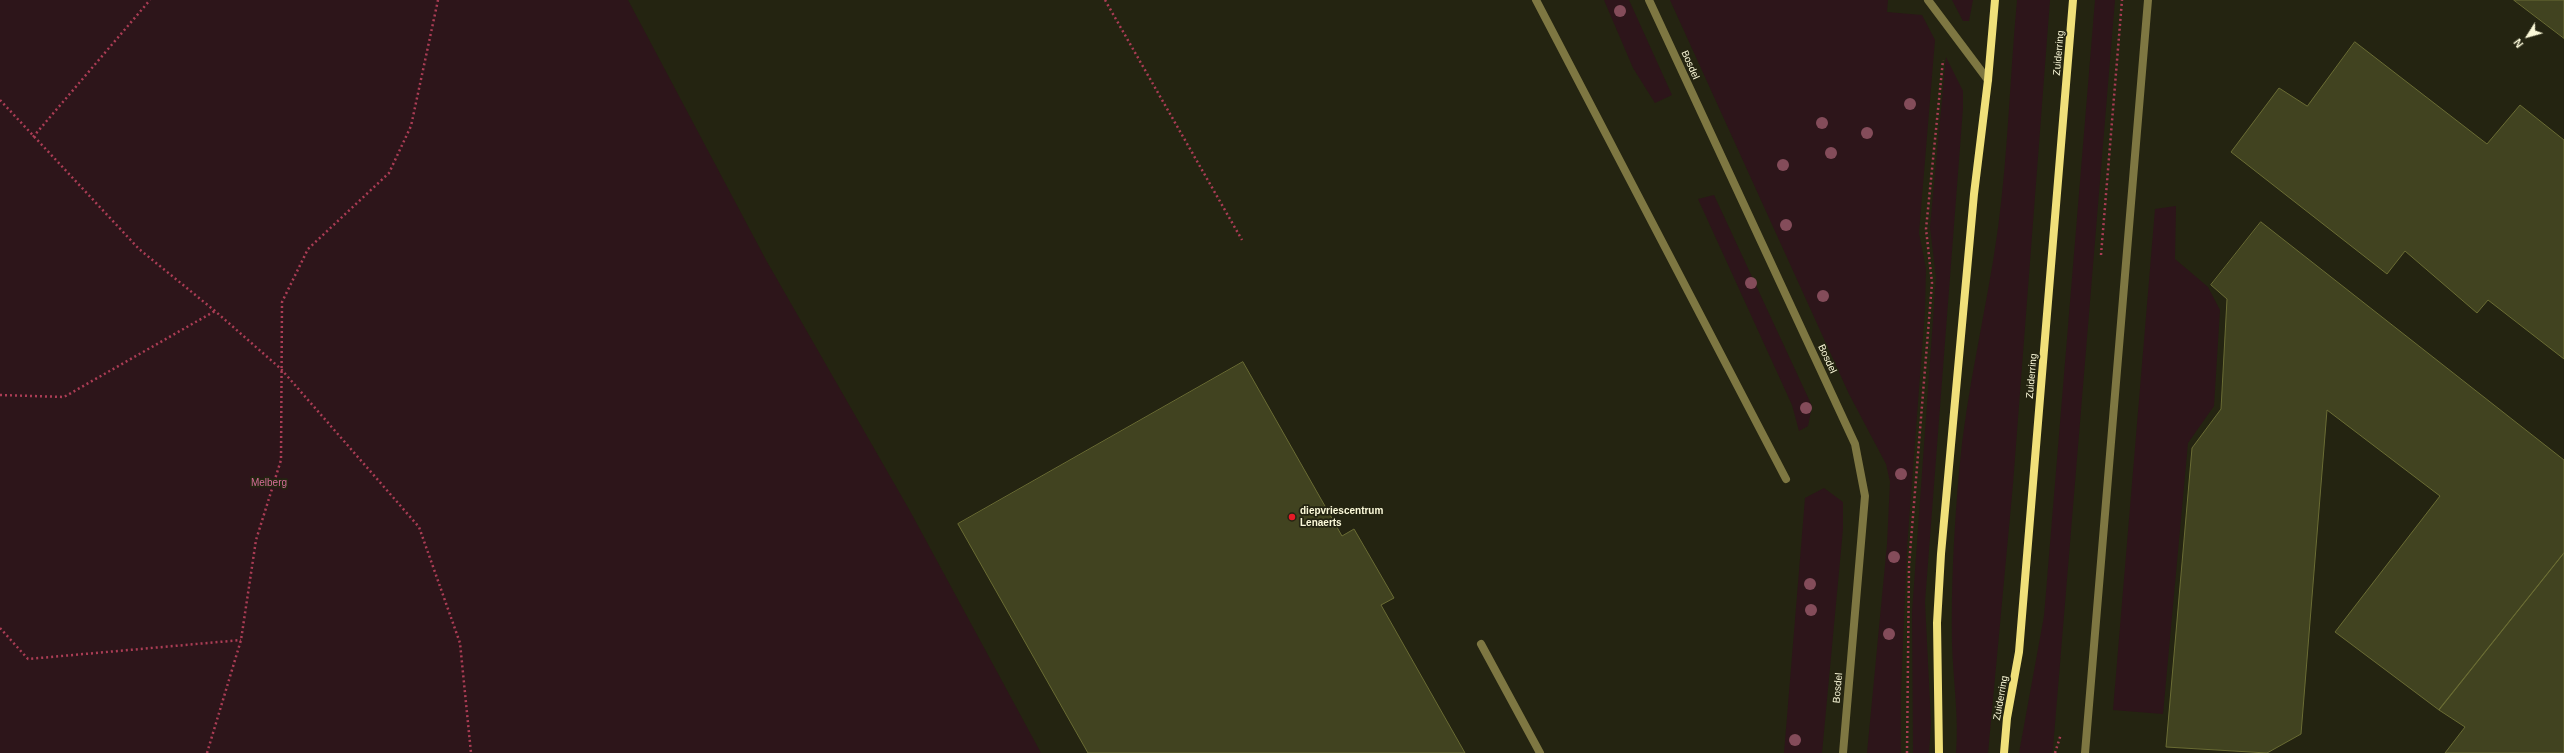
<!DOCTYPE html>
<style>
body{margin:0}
#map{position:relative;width:2564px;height:753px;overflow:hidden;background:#242411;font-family:Helvetica,sans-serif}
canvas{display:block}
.north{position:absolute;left:2508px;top:16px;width:40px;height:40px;-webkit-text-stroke:3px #242411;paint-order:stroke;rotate:233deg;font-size:11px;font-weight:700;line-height:16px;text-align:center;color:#fbf9d9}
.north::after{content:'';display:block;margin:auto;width:14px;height:18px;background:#fbf9d9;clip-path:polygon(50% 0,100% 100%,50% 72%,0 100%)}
</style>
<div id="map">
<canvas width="2564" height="753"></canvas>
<div class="north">N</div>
</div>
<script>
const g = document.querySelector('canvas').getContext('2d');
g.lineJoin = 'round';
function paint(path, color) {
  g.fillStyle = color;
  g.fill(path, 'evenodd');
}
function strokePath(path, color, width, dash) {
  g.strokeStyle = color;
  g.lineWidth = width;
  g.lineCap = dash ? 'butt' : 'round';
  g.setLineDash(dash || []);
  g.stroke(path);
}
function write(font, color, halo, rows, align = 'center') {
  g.font = font + ' Helvetica,sans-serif';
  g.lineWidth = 3.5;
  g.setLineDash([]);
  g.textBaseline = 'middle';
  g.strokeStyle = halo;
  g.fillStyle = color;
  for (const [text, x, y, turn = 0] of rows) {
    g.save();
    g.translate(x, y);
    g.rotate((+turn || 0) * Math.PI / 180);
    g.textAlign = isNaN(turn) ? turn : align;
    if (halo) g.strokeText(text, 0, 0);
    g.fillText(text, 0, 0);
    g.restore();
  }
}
const green = new Path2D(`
 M0,0H628L766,260L910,511L1041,753H0Z
 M1604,0H1629L1672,95L1655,103L1633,68Z
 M1670,0H1888L1887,12L1922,15L1935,40L1919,233L1926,269L1925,310L1907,548L1901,690V753H1867L1887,544L1890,482L1886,464L1849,394Z
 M1952,0H1973L1969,21H1963Z
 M2017,0H2050L2013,484L1988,753H1956C1959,716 1953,680 1952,643C1951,586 1954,529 1959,472C1966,390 1987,309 1998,228C2008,154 2010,75 2017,0Z
 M2095,0H2115L2053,748L2052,753H2019L2044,616Z
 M1946,57L1963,91V108L1925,602L1931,723L1929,753H1913L1912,612L1936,278L1930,227Z
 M1714,195L1812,406L1808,426L1799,431L1792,405L1698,199Z
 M2176,206L2175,259L2208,287L2220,310L2214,406L2188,443L2163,714L2113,710L2155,209Z
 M1824,488L1843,502V529L1822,753H1784L1805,498Z`);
const building = new Path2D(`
 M2514,0H2564V38Z
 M2355,42L2487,144L2520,105L2564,140V359L2488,300L2477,313L2405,251L2387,274L2231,152L2279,88L2307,106Z
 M2261,222L2564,460V553L2439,710L2335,632L2440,496L2327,410L2301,734L2267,753L2166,747L2192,448L2221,409L2227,299L2211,285Z
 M1243,362L1342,536L1354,529L1394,598L1381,605L1465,753H1088L958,524Z
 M2564,553V753H2445L2465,727L2439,710Z`);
const path = new Path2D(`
 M1105,0L1242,240
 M0,100L139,249L215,311L281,369L419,527L460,643L471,753
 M33,137L150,0
 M2101,255L2122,0
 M0,395L64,397L215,311
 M0,628L28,659L241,640
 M207,753L241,640L256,540L281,460L282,302L308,249L389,173L411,126L438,0
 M1907,753L1909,565L1932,283L1926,229L1943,60
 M2055,753L2061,734`);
const service = new Path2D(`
 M1536,0L1786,479
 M1481,644L1540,753`);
const minor = new Path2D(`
 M1649,0L1855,444L1865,496L1843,753
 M1928,0L1988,80
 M2085,753L2148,0`);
const secondary = new Path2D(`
 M1939,753L1937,623L1941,554L1974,194L1988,80L1995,0
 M2004,753L2007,718L2019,652L2073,0`);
const trees = [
 [1620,11],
 [1910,104],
 [1822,123],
 [1867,133],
 [1831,153],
 [1783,165],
 [1786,225],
 [1751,283],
 [1823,296],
 [1806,408],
 [1901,474],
 [1894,557],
 [1810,584],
 [1811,610],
 [1889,634],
 [1795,740]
];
const markers = [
 [1292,517,4,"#e61a26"]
];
const streetNames = [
 ["Zuiderring",2059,53,-85],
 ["Bosdel",1690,65,66],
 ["Bosdel",1827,359,65],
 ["Zuiderring",2032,376,-85],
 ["Bosdel",1838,688,-85],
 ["Zuiderring",2001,698,-80]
];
const parkNames = [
 ["Melberg",269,483]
];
const poiNames = [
 ["diepvriescentrum",1300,511],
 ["Lenaerts",1300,523]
];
paint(green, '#2d151a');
paint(building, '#414320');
strokePath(building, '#6a6c34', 1);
strokePath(path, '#ab3d55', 2.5, [2, 3]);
strokePath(service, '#7e7742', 8);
strokePath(minor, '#7e7742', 8);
strokePath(secondary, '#f0e07a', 8);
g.fillStyle = '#844c5a';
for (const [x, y] of trees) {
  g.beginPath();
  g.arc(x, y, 6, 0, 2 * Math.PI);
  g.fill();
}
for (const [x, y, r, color] of markers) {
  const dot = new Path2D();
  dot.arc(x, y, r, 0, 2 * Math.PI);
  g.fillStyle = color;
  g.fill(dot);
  strokePath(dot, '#242411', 1.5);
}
write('10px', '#fbf9d9', '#242411', streetNames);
write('10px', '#d36c96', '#242411', parkNames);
write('bold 10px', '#fbf9d9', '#242411', poiNames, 'left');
</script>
